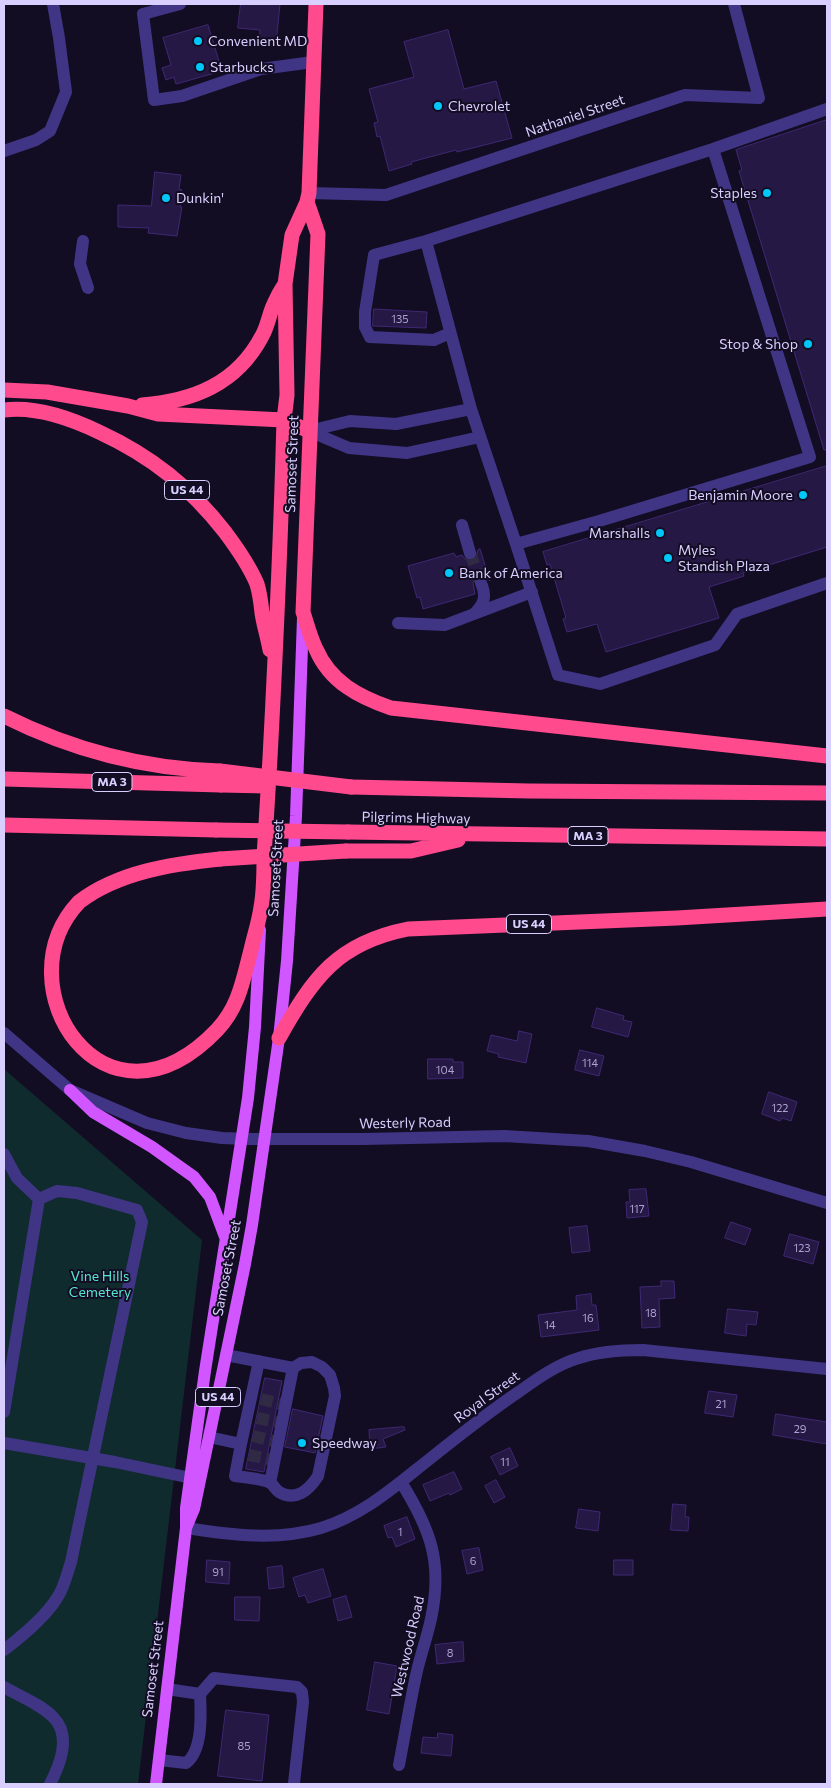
<!DOCTYPE html>
<style>
body{margin:0}
#map{position:relative;width:831px;height:1788px;overflow:hidden;background:#130d23;font-family:Commissioner,sans-serif}
canvas{display:block}
.frame{position:absolute;inset:0;border:5px solid #d9cfff;pointer-events:none}
</style>
<div id="map">
<canvas width="831" height="1788"></canvas>
<div class="frame"></div>
</div>
<script>
const g = document.querySelector('canvas').getContext('2d');
g.lineJoin = 'round';
function paint(path, color) {
  g.fillStyle = color;
  g.fill(path, 'evenodd');
}
function strokePath(path, color, width, dash) {
  g.strokeStyle = color;
  g.lineWidth = width;
  g.lineCap = dash ? 'butt' : 'round';
  g.setLineDash(dash || []);
  g.stroke(path);
}
function write(font, color, halo, rows, align = 'center') {
  g.font = font + ' Commissioner,sans-serif';
  g.lineWidth = 4;
  g.setLineDash([]);
  g.textBaseline = 'middle';
  g.strokeStyle = halo;
  g.fillStyle = color;
  for (const [text, x, y, turn = 0] of rows) {
    g.save();
    g.translate(x, y);
    g.rotate((+turn || 0) * Math.PI / 180);
    g.textAlign = isNaN(turn) ? turn : align;
    if (halo) g.strokeText(text, 0, 0);
    g.fillText(text, 0, 0);
    g.restore();
  }
}
const green = new Path2D(`
 M4,1069L202,1240L138,1784H4Z`);
const building = new Path2D(`
 M241,4H280L276,44L259,42L260,30L238,28Z
 M208,25L222,71L176,84L174,77L166,80L162,68L171,65L163,38Z
 M448,30L464,89L496,81L512,138L457,152L456,150L411,162L412,164L389,171L380,136L377,137L374,123L378,122L369,89L414,77L404,42Z
 M827,120V450H824L739,171L742,170L736,150Z
 M155,172L181,175L179,189L182,190L180,207H182L177,236L148,233L149,228L118,227V205L151,206Z
 M374,309L427,312L426,328L373,326Z
 M827,466V547L743,573L744,576L709,587L719,618L606,652L597,624L567,632L563,619L566,618L550,564L547,565L543,552Z
 M480,549L490,581L483,575L478,576L473,582L475,594L423,609L420,597L417,598L408,566L454,553L456,557L462,555L465,559L472,561L476,558L478,550Z
 M597,1008L624,1016L623,1020L632,1022L628,1037L592,1027Z
 M519,1031L532,1034L526,1063L498,1057L499,1054L487,1051L491,1035L517,1041Z
 M580,1050L604,1056L599,1076L575,1070Z
 M428,1059H453V1062H463V1078L428,1079Z
 M769,1092L797,1102L791,1121L782,1118L780,1121L762,1114Z
 M646,1189L649,1216L627,1218L626,1202H630L629,1190Z
 M731,1222L751,1229L745,1245L725,1238Z
 M587,1226L590,1251L572,1253L569,1228Z
 M790,1234L819,1242L813,1264L784,1256Z
 M661,1281H674L675,1298L659,1299L660,1327L642,1328L640,1287L661,1286Z
 M591,1294L592,1305H596L599,1330L541,1337L538,1315L577,1310L576,1296Z
 M728,1309L758,1312L756,1325L747,1324L746,1336L725,1333Z
 M265,1378L282,1381L264,1472L246,1469Z
 M709,1391L737,1395L733,1417L705,1413Z
 M293,1409L323,1416L315,1453L285,1447Z
 M776,1414L827,1422V1444L773,1435Z
 M404,1427L405,1430L383,1439L386,1447L370,1449L369,1430Z
 M510,1448L518,1466L500,1475L491,1457Z
 M454,1472L462,1489L450,1495L449,1493L430,1501L423,1485Z
 M496,1480L505,1497L494,1503L485,1486Z
 M673,1504L686,1505L685,1517H689L688,1531L671,1530Z
 M579,1509L600,1512L598,1531L576,1528Z
 M407,1517L415,1539L396,1547L392,1537L388,1538L384,1526Z
 M479,1548L483,1570L467,1574L462,1551Z
 M207,1560L230,1562L229,1584L206,1582Z
 M614,1560H633V1575H614Z
 M282,1566L284,1587L269,1589L267,1568Z
 M323,1569L331,1596L308,1603L305,1595L299,1597L293,1578Z
 M346,1596L352,1617L338,1621L333,1600Z
 M235,1597H260L259,1621L235,1620Z
 M463,1642L464,1661L437,1664L435,1645Z
 M375,1662L397,1666L389,1714L367,1710Z
 M226,1710L269,1715L262,1781L218,1776Z
 M438,1733L453,1735L451,1756L421,1753L423,1737L437,1738Z`);
const minorTunnel = new Path2D(`
 M470,553L481,583
 M261,1399L281,1404
 M257,1418L277,1422
 M253,1436L273,1441
 M249,1455L269,1459`);
const minor = new Path2D(`
 M180,4L143,14L154,100L182,96L261,69L313,62
 M713,149L810,457L599,521L516,544L471,409L426,241L713,149L827,109
 M4,151L36,140L50,131L66,92L59,38L53,4
 M309,193L386,195L685,95L759,98L734,4
 M83,241L80,264L88,288
 M426,241L374,255L365,312V327L370,337L434,340L450,333
 M471,409L396,424L350,421L309,431L349,448L407,453L480,437
 M462,525L470,553
 M516,544L558,675L600,684L715,645L737,614L827,583
 M474,614C484,604 487,597 481,583
 M398,623L445,625L532,592
 M4,1033L70,1090L147,1123L186,1133L222,1138L249,1139H364L504,1136L588,1141L645,1151L691,1162L827,1203
 M4,1154L17,1178L39,1199L57,1191L77,1193L137,1210L142,1222L71,1562C67,1574 64,1588 57,1598C46,1616 21,1637 4,1650
 M4,1412L39,1199
 M209,1437L241,1444L235,1476C244,1477 264,1479 271,1483C274,1486 275,1489 279,1492C296,1502 309,1490 318,1476L335,1396L334,1388L330,1375L322,1367L312,1362L301,1363L293,1368L226,1355
 M4,1443L115,1462L191,1478
 M241,1444L259,1361
 M270,1483L293,1368
 M186,1528C231,1535 277,1541 321,1528C359,1516 387,1493 417,1469C451,1442 484,1415 520,1391C538,1378 558,1364 579,1358C600,1351 621,1350 643,1350L827,1369
 M4,1687C19,1696 41,1704 54,1718C71,1736 60,1765 50,1784
 M167,1689L200,1694L214,1678L297,1687L302,1692L303,1702L294,1783
 M159,1760L186,1763C203,1751 201,1713 200,1694
 M399,1765C405,1734 410,1702 417,1671C421,1654 427,1637 431,1619C443,1563 431,1530 401,1482`);
const major = new Path2D(`
 M70,1090L93,1112L152,1147L194,1177L210,1197L225,1237
 M186,1528L194,1509L245,1264L252,1225L279,1038L287,961L296,816L303,618
 M156,1784L186,1528V1508L205,1371L248,1098L255,1027L260,930`);
const highway = new Path2D(`
 M307,202L318,234L303,612C307,624 310,637 316,649C330,682 359,697 391,708L827,756
 M4,390L47,392L128,406L158,414L284,420L309,431
 M142,405C193,401 237,384 262,336C268,326 269,314 274,304C277,297 281,290 285,284
 M4,410C36,406 70,418 99,432C151,456 190,487 225,532C237,548 249,565 257,584C260,594 261,603 262,613C264,626 268,638 270,650
 M4,716C72,750 144,769 220,771
 M4,779L221,785
 M351,787L529,791L827,793
 M4,825L216,830
 M348,832L827,839
 M346,851H411L458,840
 M220,859C172,864 118,872 79,902C0,986 105,1147 217,1030C239,1007 243,980 251,950C254,936 259,922 261,907C264,891 264,874 264,857C266,824 268,791 270,758C276,645 281,533 284,420L287,395L285,284L292,235L307,202L309,193L316,4
 M279,1038C313,978 337,943 408,929L677,918L827,909`);
const highwayBridge = new Path2D(`
 M220,771L351,787
 M221,785L267,786
 M216,830L348,832
 M220,859L346,851`);
const markers = [
 [198,41,5,"#00c7fa"],
 [200,67,5,"#00c7fa"],
 [438,106,5,"#00c7fa"],
 [767,193,5,"#00c7fa"],
 [166,198,5,"#00c7fa"],
 [808,344,5,"#00c7fa"],
 [803,495,5,"#00c7fa"],
 [660,533,5,"#00c7fa"],
 [668,558,5,"#00c7fa"],
 [449,573,5,"#00c7fa"],
 [302,1443,5,"#00c7fa"]
];
const numberNames = [
 ["135",400,319],
 ["114",590,1063],
 ["104",445,1070],
 ["122",780,1108],
 ["117",637,1209],
 ["123",802,1248],
 ["18",651,1313],
 ["16",588,1318],
 ["14",550,1325],
 ["21",721,1404],
 ["29",800,1429],
 ["11",505,1462],
 ["1",400,1532],
 ["6",473,1561],
 ["91",218,1572],
 ["8",450,1653],
 ["85",244,1746]
];
const shields = [
 [187,490,45],
 [112,782,40],
 [588,836,40],
 [529,924,45],
 [218,1397,45]
];
const shieldNames = [
 ["US 44",187,490],
 ["MA 3",112,782],
 ["MA 3",588,836],
 ["US 44",529,924],
 ["US 44",218,1397]
];
const poiNames = [
 ["Convenient MD",208,41],
 ["Starbucks",210,67],
 ["Chevrolet",448,106],
 ["Staples",757,193,"right"],
 ["Dunkin'",176,198],
 ["Stop & Shop",798,344,"right"],
 ["Benjamin Moore",793,495,"right"],
 ["Marshalls",650,533,"right"],
 ["Myles",678,550],
 ["Standish Plaza",678,566],
 ["Bank of America",459,573],
 ["Speedway",312,1443]
];
const streetNames = [
 ["Nathaniel Street",575,116,-19],
 ["Samoset Street",292,464,-88],
 ["Pilgrims Highway",416,818,1],
 ["Samoset Street",276,868,-87],
 ["Westerly Road",405,1123,-1],
 ["Samoset Street",227,1268,-79],
 ["Royal Street",487,1397,-36],
 ["Westwood Road",408,1647,-77],
 ["Samoset Street",153,1669,-83]
];
const parkNames = [
 ["Vine Hills",100,1276],
 ["Cemetery",100,1292]
];
paint(green, '#0f2b2e');
paint(building, '#261845');
strokePath(building, '#3f2873', 1);
strokePath(minorTunnel, '#312a44', 12, [12, 6]);
strokePath(minor, '#403585', 12);
strokePath(major, '#d156ff', 12);
strokePath(highway, '#ff4a8e', 15);
strokePath(highwayBridge, '#ff4a8e', 15);
for (const [x, y, r, color] of markers) {
  const dot = new Path2D();
  dot.arc(x, y, r, 0, 2 * Math.PI);
  g.fillStyle = color;
  g.fill(dot);
  strokePath(dot, '#130d23', 2);
}
write('11px', '#aca1d0', null, numberNames);
for (const [x, y, w] of shields) {
  const box = new Path2D();
  box.roundRect(x - w / 2, y - 9.5, w, 19, 4);
  g.fillStyle = '#130d23';
  g.fill(box);
  strokePath(box, '#d9cfff', 1);
}
write('bold 12px', '#d9cfff', null, shieldNames);
write('14px', '#d9cfff', '#130d23', poiNames, 'left');
write('14px', '#d9cfff', '#130d23', streetNames);
write('14px', '#54e6d0', '#130d23', parkNames);
</script>
